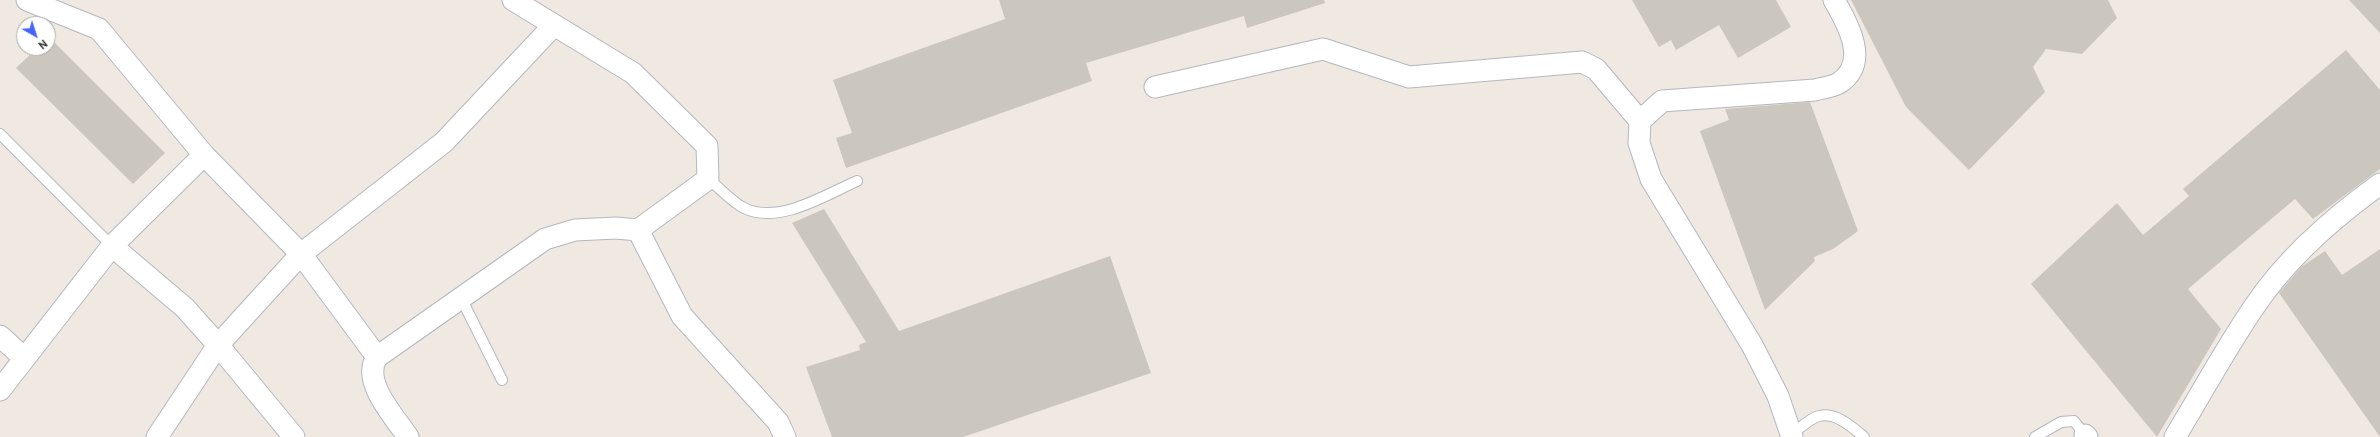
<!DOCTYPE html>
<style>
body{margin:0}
#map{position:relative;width:2380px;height:437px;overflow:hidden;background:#efe9e1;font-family:Cabin,sans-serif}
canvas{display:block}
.north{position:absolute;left:16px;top:16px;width:40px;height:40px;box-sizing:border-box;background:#fff;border:1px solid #ababab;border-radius:50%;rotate:141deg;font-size:11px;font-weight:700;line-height:16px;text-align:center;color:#2e2e2e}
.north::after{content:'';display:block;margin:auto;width:14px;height:18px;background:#4264fb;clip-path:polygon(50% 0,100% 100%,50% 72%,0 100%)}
</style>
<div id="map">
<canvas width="2380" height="437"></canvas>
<div class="north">N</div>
</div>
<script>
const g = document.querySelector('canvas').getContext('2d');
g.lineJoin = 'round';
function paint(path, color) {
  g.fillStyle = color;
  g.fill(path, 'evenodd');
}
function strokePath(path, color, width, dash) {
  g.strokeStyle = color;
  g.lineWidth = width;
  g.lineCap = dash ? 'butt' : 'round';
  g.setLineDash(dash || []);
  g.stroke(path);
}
const building = new Path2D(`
 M999,0H1324L1325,3L1247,28L1244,16L1086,63L1092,81L846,168L836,138L852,133L833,80L1005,19Z
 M1632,0H1776L1791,27L1738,58L1719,25L1676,50L1671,40L1659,47Z
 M1851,0H2108L2117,18L2082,54L2046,49L2033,67L2045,92L1969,170L1906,107Z
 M2349,0H2380V33Z
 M48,36L165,153L133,184L16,68L37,48H48Z
 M2346,50L2380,90V169L2313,219L2295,199L2188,289L2221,329L2157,437L2031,284L2117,203L2143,235L2189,196L2183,189Z
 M1810,102L1858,231L1833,249L1814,257L1815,261L1765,310L1700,131L1729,120L1725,109Z
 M824,209L899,331L1110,256L1151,373L963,437H832L806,367L860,350L859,345L866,342L792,223Z
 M2380,249V437L2279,293L2301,267L2325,251L2342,275Z`);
const service = new Path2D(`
 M0,134L112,246
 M708,179C720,188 732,202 744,208C779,225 825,195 857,181
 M461,298L502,380
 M1792,434C1799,429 1810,418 1819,416C1836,412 1852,427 1864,437
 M2035,437L2061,422L2074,421L2085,435`);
const minor = new Path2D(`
 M27,0L99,29L204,155L301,254L218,345L185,308L112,246
 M513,0L633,73L707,146L708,179L638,230L682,316L778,422L785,437
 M554,25L444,142L301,254L377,357L545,239L575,230L616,228L638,230
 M1155,87L1323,49L1409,77L1582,62L1596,69L1640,121
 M0,336L24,358
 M377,357C361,381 394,416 408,437
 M0,390L112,246L204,155
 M2085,435L2087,437
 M157,437L218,345L294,437
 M1792,437L1778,396L1752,345L1651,179L1639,143L1640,121L1662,101L1815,90C1822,88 1832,87 1839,83C1870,63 1848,24 1834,0
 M2175,437C2201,394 2226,348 2254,307C2286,259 2334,217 2380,184`);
paint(building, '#cbc7bf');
strokePath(service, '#b4b7c1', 12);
strokePath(minor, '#b4b7c1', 23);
strokePath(service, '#fff', 10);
strokePath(minor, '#fff', 21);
</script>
